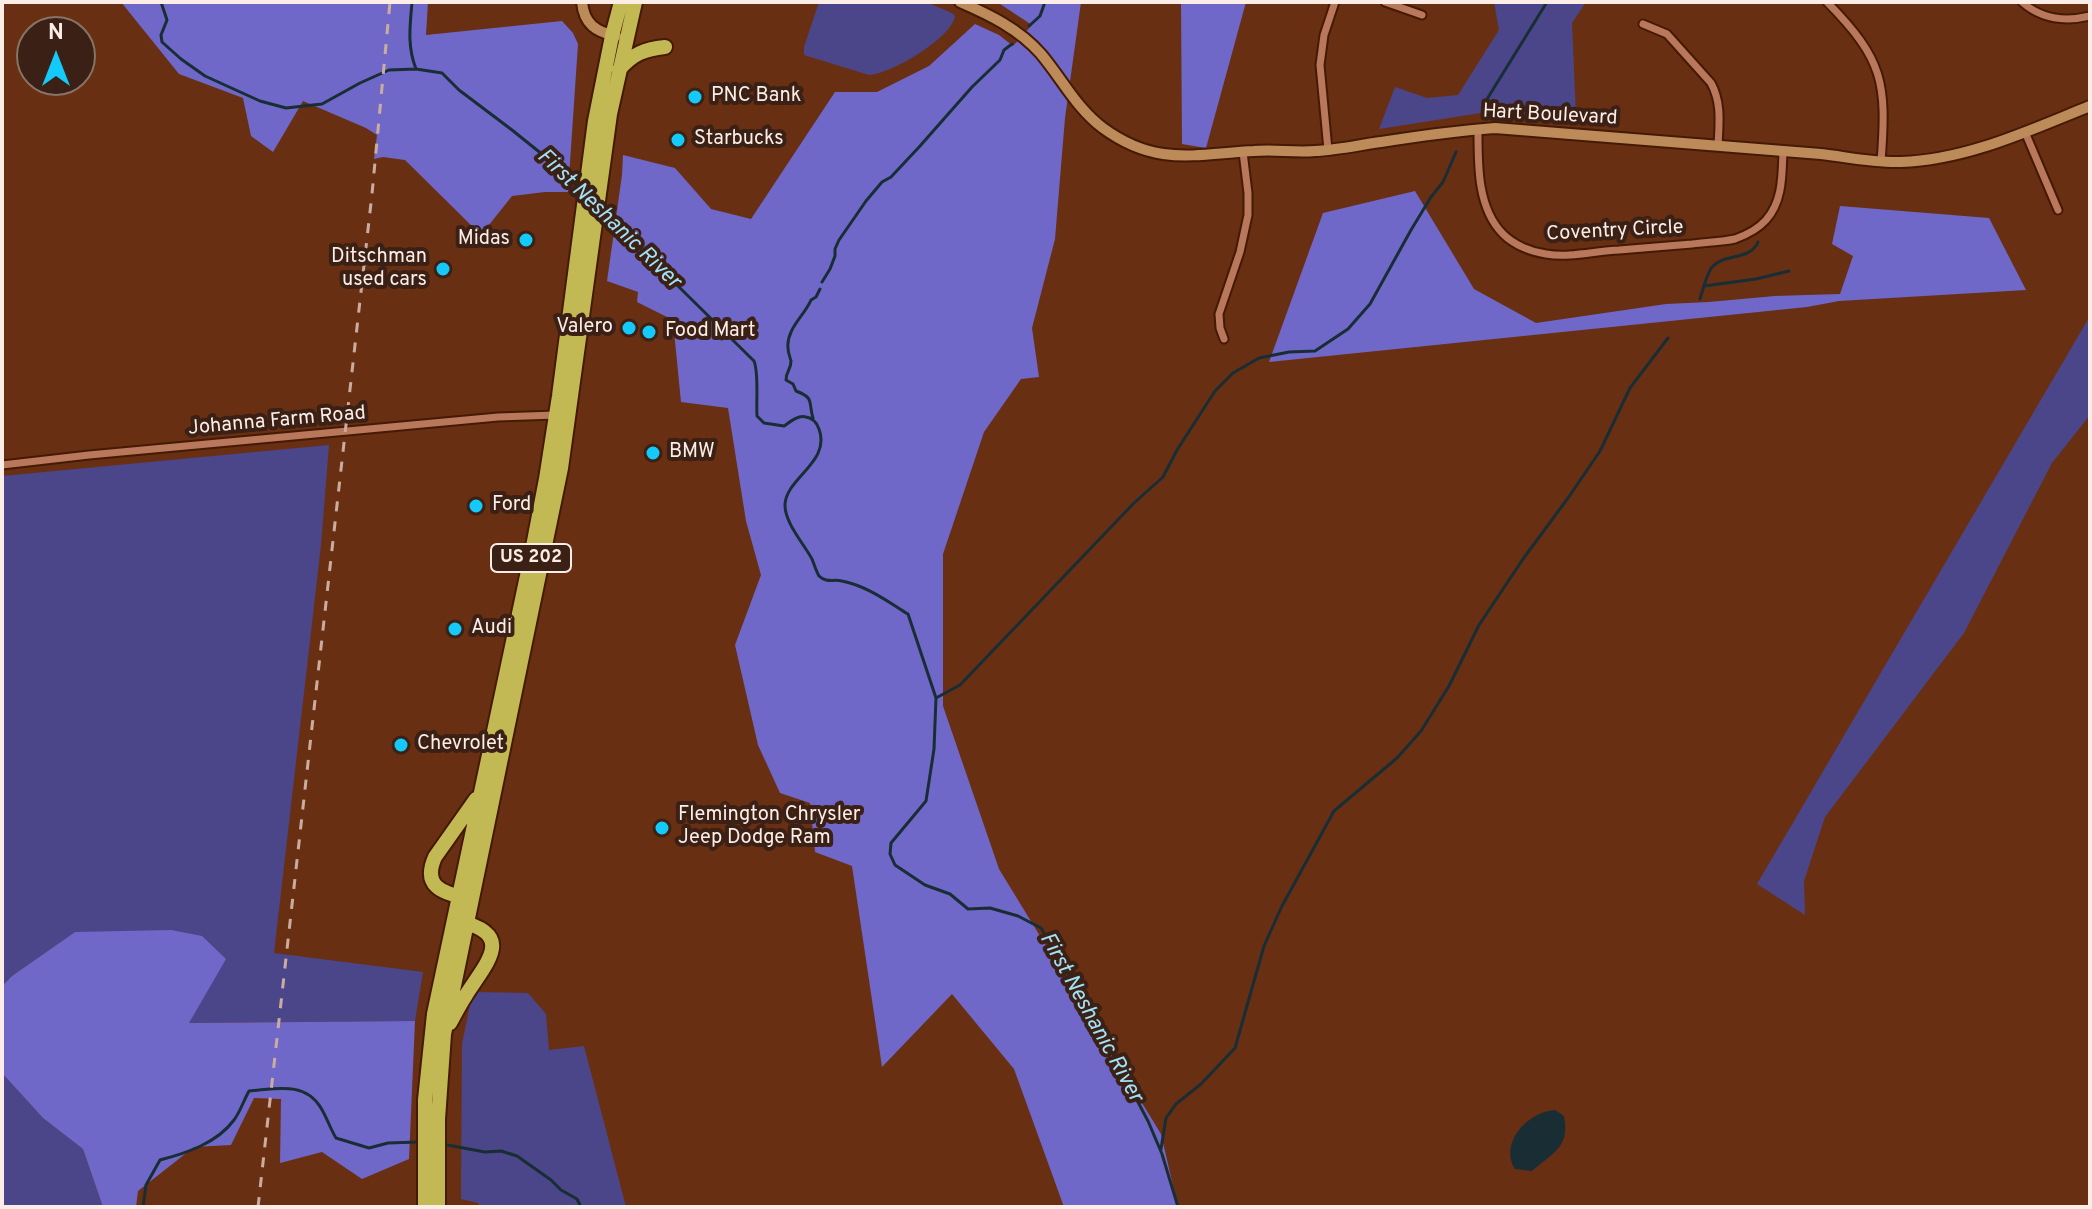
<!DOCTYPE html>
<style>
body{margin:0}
#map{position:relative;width:2092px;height:1209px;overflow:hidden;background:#692f13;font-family:Overpass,sans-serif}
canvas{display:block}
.frame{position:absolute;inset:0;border:4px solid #fcede7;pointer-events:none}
.north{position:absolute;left:16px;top:16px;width:80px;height:80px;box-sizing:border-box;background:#3b2115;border:2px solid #887369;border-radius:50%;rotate:0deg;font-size:22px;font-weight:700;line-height:32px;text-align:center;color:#fcede7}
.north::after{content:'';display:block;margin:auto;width:28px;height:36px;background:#13cafb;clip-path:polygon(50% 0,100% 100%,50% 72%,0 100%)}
</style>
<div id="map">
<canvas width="2092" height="1209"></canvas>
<div class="frame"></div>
<div class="north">N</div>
</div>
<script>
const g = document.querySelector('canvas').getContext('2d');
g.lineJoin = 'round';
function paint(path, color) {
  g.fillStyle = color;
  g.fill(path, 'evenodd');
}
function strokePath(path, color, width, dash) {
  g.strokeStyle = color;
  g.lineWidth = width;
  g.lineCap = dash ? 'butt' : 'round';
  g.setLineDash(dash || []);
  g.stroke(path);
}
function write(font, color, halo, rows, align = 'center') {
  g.font = font + ' Overpass,sans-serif';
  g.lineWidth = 8;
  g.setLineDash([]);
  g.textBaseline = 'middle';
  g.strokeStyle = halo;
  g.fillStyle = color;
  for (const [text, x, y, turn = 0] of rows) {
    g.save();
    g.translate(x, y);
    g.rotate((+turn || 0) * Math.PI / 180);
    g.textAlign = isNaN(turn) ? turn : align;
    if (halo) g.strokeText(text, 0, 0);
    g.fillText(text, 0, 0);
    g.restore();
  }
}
const green = new Path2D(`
 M819,2H926L952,13L955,16C952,38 891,74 869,75L804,55V47Z
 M1494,2H1586L1572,23L1576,117L1487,112L1379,129L1395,87L1427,98L1458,95L1499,30Z
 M2090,316V415L2052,463L1964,633L1825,817L1804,881L1805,915L1757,884Z
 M329,445L321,545L274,953L423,972L415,1021L188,1023L75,932L12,976L2,986V476Z
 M475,992L528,993L546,1014L549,1050L584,1046L626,1207H480L478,1203L461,1199L462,1044L471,1000Z
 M2,1073L43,1118L83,1149L103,1207H2Z`);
const forest = new Path2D(`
 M121,2H428L426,35L562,21L573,33L578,44L568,192H545L512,196L481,235L405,160L383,157L374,159L377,135L366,128L303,101L273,152L251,136L243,98L179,74Z
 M997,2H1081L1065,118L1055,239L1032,328L1039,377L1021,379L984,432L943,554V706L999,869L1161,1134L1178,1207H1064L1014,1069L952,994L882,1067L852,866L815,852L810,803L780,793L758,745L735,645L761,575L746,521L728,408L681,402L674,331L667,317L637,302L638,292L607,281L622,175L623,155L675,168L711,209L751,219L835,92H877L929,66L975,24L999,35L1013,46L1032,25Z
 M1181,2H1246L1206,148L1182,144Z
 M1415,191L1474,289L1536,323L1666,304L1709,302L1775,296L1840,294L1853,256L1832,244L1840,206L1989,218L2026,290L1839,301L1807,307L1269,362L1323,213Z
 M171,930L202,936L226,959L189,1023L415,1021L409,1159L362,1179L322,1152L280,1163L281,1099L254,1098L231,1145L194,1147L138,1191L136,1207H103L83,1149L43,1118L2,1073V986L12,976L75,932Z`);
const water = new Path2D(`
 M1555,1110L1564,1116C1570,1147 1554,1152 1532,1171L1515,1169C1499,1142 1528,1112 1555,1110Z`);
const stream = new Path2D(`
 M161,2L167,20L161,35L162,42L181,59L205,76L260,101L286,108L322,104L360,83L389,70L416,69L442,73L459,90L512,130L558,167L582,191
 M412,2C410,26 407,46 416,69
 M1029,26L1040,16L1045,2
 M1484,104L1547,2
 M601,210L754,361C759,373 756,401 757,416L764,423L784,426C791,421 798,415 806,417C813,418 817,423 819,429C831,462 787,477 785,504C784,522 804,544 812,559C814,564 816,571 819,576C826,583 834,579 842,581C867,586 887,601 908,614L936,698L934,749L926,801L891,843L890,854L895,865L925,885L950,894L968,909L990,908L1018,916L1041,928L1085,1002L1148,1121L1162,1154L1178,1207
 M822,282L830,269L835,256V249L839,240L866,201L882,182L891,177L920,146L972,87L1000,60L1004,50L1012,44
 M1704,286L1756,279L1789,271
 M1700,299C1703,289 1706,276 1712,267C1724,253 1750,261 1758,242
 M813,418C808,402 815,398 796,391L793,384L786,380C786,371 791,370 791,361C790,357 788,353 788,348C786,329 805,315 811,300L816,297L820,289
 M936,698L960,685L1134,503L1163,477L1177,450L1215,391L1233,373L1259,358L1289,352L1315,351L1348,329L1370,304L1411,230L1431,197L1443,182L1456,152
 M442,1144L485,1152L501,1151L517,1156L551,1180L561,1190L577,1199L581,1207
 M1161,1149L1166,1118L1176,1104L1201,1084L1235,1048L1264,946L1282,906L1334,811L1397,758L1421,731L1449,686L1479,625L1523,559L1568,498L1600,451L1630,388L1668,338
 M143,1207L146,1185L160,1160C187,1153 217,1143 234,1120C240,1112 244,1100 249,1091C276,1089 305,1081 321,1108C327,1118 330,1128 336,1138L369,1148L388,1143L418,1142`);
const street = new Path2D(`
 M1385,2L1422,15
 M1827,2C1884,60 1887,83 1881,162
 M2022,2C2041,19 2065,22 2090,16
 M1643,24L1667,34L1711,83C1722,103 1719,124 1718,146
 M1478,130C1478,164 1477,208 1503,234C1514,245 1531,252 1546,254C1570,258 1595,251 1619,250C1644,248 1668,246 1692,244C1706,242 1721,242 1735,239C1746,235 1758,229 1766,220C1783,201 1782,175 1783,151
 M2025,132L2058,210
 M1328,150L1320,65L1324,35L1335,2
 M1224,339L1220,328L1219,314L1240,252L1248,215V193L1243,152
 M2,465L89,455L498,417L556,415`);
const secondary = new Path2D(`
 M582,2C584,24 596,32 616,36
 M960,2C990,15 1019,29 1041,54C1062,79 1077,109 1103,128C1156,167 1195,154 1254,151C1275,149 1295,153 1315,151C1337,150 1359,145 1381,142C1419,136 1457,131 1495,128L1821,154C1847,157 1874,163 1901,162C1967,160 2030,130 2090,106`);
const highway = new Path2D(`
 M619,70C632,54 645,49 665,47
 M466,898C442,893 422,886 435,857L476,799
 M450,1023C455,1014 460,1004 466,995C486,963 517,934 458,921
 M425,1207V1100L434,1014L531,557L546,479L559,396L595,121L612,36L621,2
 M438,1207V1119L444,1034L561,468L610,114L635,2`);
const rail = new Path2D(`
 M258,1207L372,194L390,2`);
const markers = [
 [695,97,8,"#13cafb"],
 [678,140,8,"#13cafb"],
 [526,240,8,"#13cafb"],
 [443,269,8,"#13cafb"],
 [629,328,8,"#13cafb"],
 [649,332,8,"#13cafb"],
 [653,453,8,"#13cafb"],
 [476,506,8,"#13cafb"],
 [455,629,8,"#13cafb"],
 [401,745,8,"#13cafb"],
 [662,828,8,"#13cafb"]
];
const shields = [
 [531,558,80]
];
const shieldNames = [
 ["US 202",531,558]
];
const poiNames = [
 ["PNC Bank",711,97],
 ["Starbucks",694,140],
 ["Midas",510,240,"right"],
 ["Ditschman",427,258,"right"],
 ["used cars",427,281,"right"],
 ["Valero",613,328,"right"],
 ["Food Mart",665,332],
 ["BMW",669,453],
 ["Ford",492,506],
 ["Audi",471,629],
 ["Chevrolet",417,745],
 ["Flemington Chrysler",678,816],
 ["Jeep Dodge Ram",678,839]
];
const streetNames = [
 ["Hart Boulevard",1550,116,3],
 ["Coventry Circle",1615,232,-3],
 ["Johanna Farm Road",277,422,-5]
];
const waterNames = [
 ["First Neshanic River",608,220,44],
 ["First Neshanic River",1090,1018,61]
];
paint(green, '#4b4689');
paint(forest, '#6f68c9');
paint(water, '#192d35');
strokePath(stream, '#192d35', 3);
strokePath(street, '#451a05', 11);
strokePath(secondary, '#451a05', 14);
strokePath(highway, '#451a05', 18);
strokePath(street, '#b9775b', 7);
strokePath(secondary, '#bc8b59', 10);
strokePath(highway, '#c3b954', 14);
strokePath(rail, '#cbada0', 3, [10, 10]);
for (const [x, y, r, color] of markers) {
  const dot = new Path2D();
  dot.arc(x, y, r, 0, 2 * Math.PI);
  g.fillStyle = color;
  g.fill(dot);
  strokePath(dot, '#3b2115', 3);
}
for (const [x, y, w] of shields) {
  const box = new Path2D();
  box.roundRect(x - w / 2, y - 14, w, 28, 6);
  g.fillStyle = '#3b2115';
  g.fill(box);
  strokePath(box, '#fcede7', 2);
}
write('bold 18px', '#fcede7', null, shieldNames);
write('20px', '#fcede7', '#3b2115', poiNames, 'left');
write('20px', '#fcede7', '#3b2115', streetNames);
write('italic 22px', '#a3e1f8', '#3b2115', waterNames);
</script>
